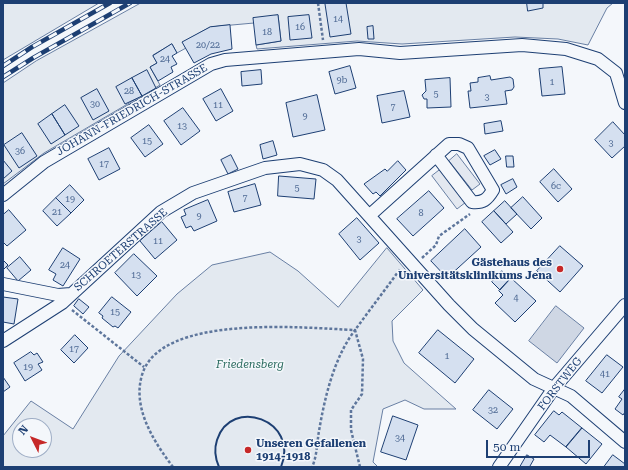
<!DOCTYPE html>
<meta charset="utf-8">
<style>
body{margin:0}
#map{position:relative;width:628px;height:470px;overflow:hidden;background:#f4f7fb;font-family:"Roboto Serif",serif}
canvas{display:block}
.frame{position:absolute;inset:0;border:4px solid #1d3f73;pointer-events:none}
.north{position:absolute;left:12px;top:418px;width:40px;height:40px;box-sizing:border-box;background:#f4f7fb;border:1px solid #9eadc5;border-radius:50%;rotate:312deg;font-size:11px;font-weight:700;line-height:16px;text-align:center;color:#1d3f73}
.north::after{content:'';display:block;margin:auto;width:14px;height:18px;background:#c62828;clip-path:polygon(50% 0,100% 100%,50% 72%,0 100%)}
.scale{position:absolute;left:486px;top:440px;width:104px;height:18px;box-sizing:border-box;border:2px solid #1d3f73;border-top:0;padding-left:5px;font-size:12px;line-height:14px;white-space:nowrap;color:#1d3f73;-webkit-text-stroke:3px #f4f7fb;paint-order:stroke}
</style>
<div id="map">
<canvas width="628" height="470"></canvas>
<div class="frame"></div>
<div class="north">N</div>
<div class="scale">50 m</div>
</div>
<script>
const g = document.querySelector('canvas').getContext('2d');
g.lineJoin = 'round';
function paint(path, color) {
  g.fillStyle = color;
  g.fill(path, 'evenodd');
}
function strokePath(path, color, width, dash) {
  g.strokeStyle = color;
  g.lineWidth = width;
  g.lineCap = dash ? 'butt' : 'round';
  g.setLineDash(dash || []);
  g.stroke(path);
}
function write(font, color, halo, rows, align = 'center') {
  g.font = font + ' "Roboto Serif",serif';
  g.lineWidth = 3;
  g.setLineDash([]);
  g.textBaseline = 'middle';
  g.strokeStyle = halo;
  g.fillStyle = color;
  for (const [text, x, y, turn = 0] of rows) {
    g.save();
    g.translate(x, y);
    g.rotate((+turn || 0) * Math.PI / 180);
    g.textAlign = isNaN(turn) ? turn : align;
    if (halo) g.strokeText(text, 0, 0);
    g.fillText(text, 0, 0);
    g.restore();
  }
}
const green = new Path2D(`
 M3,3H99L3,60Z
 M141,3H613L607,8L588,45L558,39L515,37L402,44L357,41L257,49L256,45L281,41L278,15L254,23L210,27L183,42L186,48L177,53L172,44L153,55L157,63L150,67L160,85L44,153L3,184V83L36,61Z
 M387,248L423,290L392,321L393,341L404,363L456,409H424L405,400L383,409L373,462L378,467H3V436L31,401L73,429L119,356L177,294L212,265L270,252L298,271L338,307ZM20,426H44V450H20Z`);
const parking = new Path2D(`
 M457,154L480,184L472,190L449,161Z
 M441,169L466,202L457,209L432,176Z`);
const water = new Path2D(`
 M556,306L584,328L557,363L529,341Z`);
const building = new Path2D(`
 M334,3H346L351,34L330,37L325,4Z
 M527,3H543V8L528,11Z
 M278,15L281,41L256,45L253,18Z
 M309,15L312,38L290,40L288,17Z
 M230,25L232,49L211,54L194,63L182,42L210,27Z
 M373,26L374,39H368L367,27Z
 M172,44L177,53L172,56L177,64L171,67L173,72L158,81L150,67L157,63L153,56Z
 M350,66L356,88L335,94L329,72Z
 M562,67L565,94L542,96L539,69Z
 M147,70L156,88L142,96L132,78Z
 M261,70L262,84L242,86L241,72Z
 M490,76L491,80L510,77L513,79L514,87L512,90L505,91L507,104L470,108L468,91H471L470,83L478,82V78Z
 M132,78L142,96L125,104L116,87Z
 M450,78L451,107L427,108V99H424L422,95L426,91L425,80Z
 M97,89L109,111L93,120L81,98Z
 M221,89L233,111L216,121L203,99Z
 M404,91L410,117L382,123L377,96Z
 M317,95L325,130L293,137L286,103Z
 M65,105L79,126L65,135L52,114Z
 M183,108L200,131L181,145L164,121Z
 M52,114L65,135L51,144L38,124Z
 M501,121L503,131L485,134L484,124Z
 M613,122L625,135V146L612,158L595,140Z
 M149,125L163,144L145,157L131,138Z
 M22,133L37,156L19,168L4,145Z
 M273,141L277,155L263,159L260,145Z
 M109,148L120,169L99,180L88,159Z
 M495,150L501,159L490,165L484,156Z
 M231,155L238,169L228,174L221,160Z
 M506,156H513L514,167H507Z
 M3,160L12,171L3,179Z
 M398,161L406,170L380,196L376,192L373,194L364,184L385,169L387,171Z
 M554,169L572,189L558,202L540,182Z
 M279,176L316,179L314,199L278,196Z
 M513,179L517,187L506,194L501,185Z
 M255,184L261,205L234,212L228,192Z
 M70,185L84,200L71,213L56,198Z
 M429,191L444,208L413,236L397,219Z
 M523,197L542,218L531,229L511,208Z
 M56,198L71,213L57,226L43,211Z
 M208,200L217,221L194,231L191,226L186,228L181,217L186,215L184,210Z
 M505,201L517,214L506,224L494,211Z
 M9,210L26,230L7,246L3,242V215Z
 M494,211L513,232L501,243L482,222Z
 M357,218L379,243L360,260L339,234Z
 M162,222L177,240L155,259L140,241Z
 M465,229L481,247L447,278L431,261Z
 M560,246L583,266L560,292L537,271Z
 M63,248L80,259L63,286L53,280L56,274L49,270Z
 M134,254L157,276L137,296L115,273Z
 M20,257L31,270L18,281L7,268Z
 M3,260L8,265L3,270Z
 M502,271L510,279L500,290L492,282Z
 M511,278L536,301L515,322L495,303L503,295L499,291Z
 M3,297L18,299L14,324L3,322Z
 M112,297L131,312L118,328L115,326L113,327L102,318L103,316L99,313Z
 M79,299L89,307L83,314L74,306Z
 M438,330L474,359L455,383L419,353Z
 M75,335L88,348L74,363L61,350Z
 M31,352L34,355L37,353L43,362L38,364L42,370L25,381L14,363Z
 M607,355L623,367L602,393L586,381Z
 M3,377L10,387L3,392Z
 M625,389V412L623,415L615,409L622,399L619,397Z
 M489,390L513,409L497,429L473,410Z
 M554,411L559,415L562,412L582,428L566,447L550,435L544,442L535,435Z
 M393,416L418,425L406,460L381,452Z
 M582,428L602,444L586,464L566,447Z
 M527,455L534,459L530,466L531,467H520Z
 M613,455L625,464V467H604Z`);
const path = new Path2D(`
 M318,3L323,40
 M422,258L436,245L439,236L470,214
 M72,310L144,367
 M173,467C154,442 132,408 142,375C160,313 304,328 355,330C334,358 325,396 319,431C317,442 317,457 312,467
 M360,467L351,430V410L362,394L363,359L355,330L401,268`);
const minor = new Path2D(`
 M616,73L625,103
 M3,195L44,162L211,64L225,60L359,49L400,53L522,45L566,49L598,59L616,73
 M370,215L449,144H459L468,148L493,190C487,200 483,203 472,202L436,155
 M3,284L58,295L71,294
 M3,341L62,303L161,212L193,193L265,168L300,164L323,170L337,180L449,305L473,329L534,379L571,396L625,442
 M499,467L554,388L625,305`);
const rail = new Path2D(`
 M3,66L32,47L110,3
 M3,77L33,58L130,3`);
const wall = new Path2D(`
 M219,467C215,458 214,449 217,440C231,396 300,420 281,467`);
const markers = [
 [560,269,4,"#c62828"],
 [248,450,4,"#c62828"]
];
const numberNames = [
 ["14",338,19],
 ["16",300,27],
 ["18",267,32],
 ["20/22",208,45],
 ["24",165,59],
 ["9b",342,80],
 ["1",552,82],
 ["28",129,91],
 ["5",436,94],
 ["3",487,97],
 ["30",95,104],
 ["11",218,105],
 ["7",393,107],
 ["9",305,116],
 ["13",182,126],
 ["15",147,141],
 ["3",611,143],
 ["36",20,151],
 ["17",104,164],
 ["6c",556,186],
 ["5",297,188],
 ["7",245,198],
 ["19",70,199],
 ["21",57,212],
 ["8",421,213],
 ["9",199,216],
 ["3",359,239],
 ["11",158,241],
 ["24",65,265],
 ["13",136,275],
 ["4",516,298],
 ["15",115,312],
 ["17",74,349],
 ["1",447,356],
 ["19",28,367],
 ["41",605,374],
 ["32",493,410],
 ["34",400,438]
];
const streetNames = [
 ["JOHANN-FRIEDRICH-STRASSE",132,110,-30],
 ["SCHROETERSTRASSE",121,250,-41],
 ["FORSTWEG",560,384,-52]
];
const poiNames = [
 ["Gästehaus des",552,263],
 ["Universitätsklinikums Jena",552,276],
 ["Unseren Gefallenen",256,444,"left"],
 ["1914-1918",256,457,"left"]
];
const parkNames = [
 ["Friedensberg",250,365]
];
paint(green, '#e3e9f0');
strokePath(green, '#687fa3', 1);
paint(parking, '#e3e8f0');
strokePath(parking, '#687fa3', 1);
paint(water, '#cfd7e4');
strokePath(water, '#687fa3', 1);
paint(building, '#d5e0f0');
strokePath(building, '#1d3f73', 1);
strokePath(minor, '#1d3f73', 14);
strokePath(path, '#5e769c', 2.5, [3, 2]);
strokePath(minor, '#f4f7fb', 12);
strokePath(rail, '#1d3f73', 4.5);
strokePath(rail, '#f4f7fb', 3, [9]);
strokePath(wall, '#1d3f73', 2);
for (const [x, y, r, color] of markers) {
  const dot = new Path2D();
  dot.arc(x, y, r, 0, 2 * Math.PI);
  g.fillStyle = color;
  g.fill(dot);
  strokePath(dot, '#f4f7fb', 1.5);
}
write('9px', '#4b6792', null, numberNames);
write('11px', '#1d3f73', '#f4f7fb', streetNames);
write('bold 11px', '#1d3f73', '#f4f7fb', poiNames, 'right');
write('italic 11px', '#2c6c60', '#f4f7fb', parkNames);
</script>
